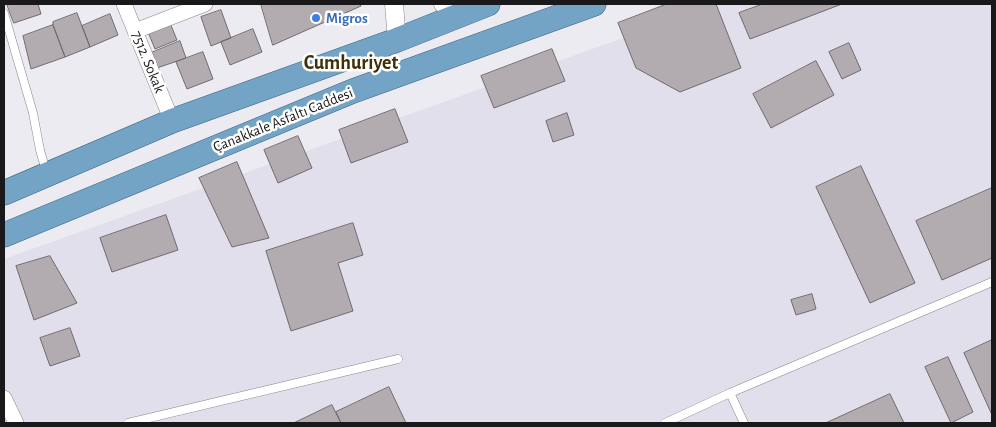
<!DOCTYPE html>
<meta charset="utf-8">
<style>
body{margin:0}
#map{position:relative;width:996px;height:427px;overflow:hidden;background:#edebf2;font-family:"Alegreya Sans",sans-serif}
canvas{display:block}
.frame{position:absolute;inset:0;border:5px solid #19191b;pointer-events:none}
</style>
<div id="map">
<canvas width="996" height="427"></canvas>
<div class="frame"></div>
</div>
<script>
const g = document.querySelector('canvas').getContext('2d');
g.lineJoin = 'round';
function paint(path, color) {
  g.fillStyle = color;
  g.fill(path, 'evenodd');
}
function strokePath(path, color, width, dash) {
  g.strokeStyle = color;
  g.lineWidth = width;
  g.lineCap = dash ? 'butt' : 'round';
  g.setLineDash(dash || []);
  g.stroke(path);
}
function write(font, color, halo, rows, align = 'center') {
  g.font = font + ' "Alegreya Sans",sans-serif';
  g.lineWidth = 5;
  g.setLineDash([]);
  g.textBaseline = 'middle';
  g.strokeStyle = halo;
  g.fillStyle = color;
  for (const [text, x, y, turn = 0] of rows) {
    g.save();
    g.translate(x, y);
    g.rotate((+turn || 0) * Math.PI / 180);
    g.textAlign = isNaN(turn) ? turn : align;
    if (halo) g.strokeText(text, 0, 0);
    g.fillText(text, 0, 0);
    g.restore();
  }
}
const built = new Path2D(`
 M718,4H992V423H4V259Z`);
const building = new Path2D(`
 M7,4H38L41,14L14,23Z
 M261,4H360L361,6L273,45Z
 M667,4H716L741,68L680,92L636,68L618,23Z
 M763,4H842L750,39L739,13Z
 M221,10L231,38L211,46L201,17Z
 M77,13L90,47L65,57L53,25V22Z
 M110,14L118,35L90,47L82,26Z
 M170,23L177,40L155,49L148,32Z
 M53,25L65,57L31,69L23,36Z
 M253,29L262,52L230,65L221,42Z
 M180,41L186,58L157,68L151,53Z
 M849,43L861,70L842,79L829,52Z
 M552,49L565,81L494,108L481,76Z
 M203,52L213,79L187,89L176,62Z
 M816,61L834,95L771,128L753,94Z
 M395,109L408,142L351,163L339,130Z
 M567,113L574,135L553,142L546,121Z
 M298,136L312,168L278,183L264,150Z
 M237,162L269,238L232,247L199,178Z
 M861,166L915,283L870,303L816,187Z
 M992,188V258L942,280L916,221Z
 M166,215L178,250L112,272L100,238Z
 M353,223L363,255L338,263L353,311L291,331L266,251Z
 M50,256L77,303L34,320L16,266Z
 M812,294L816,309L796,315L791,300Z
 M70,328L80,356L50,366L40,338Z
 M992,340V415L964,353Z
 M948,357L973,412L951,423L925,367Z
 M389,387L406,423H341L336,412Z
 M890,394L904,423H826Z
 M332,405L341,423H294Z`);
const service = new Path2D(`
 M4,13L33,113L40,150L46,171
 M730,393L744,423
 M128,423L398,359
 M665,423L730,393L992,282`);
const minor = new Path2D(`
 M124,4L172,121
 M135,31L205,4
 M4,398L16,423`);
const tertiary = new Path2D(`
 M394,4L397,40
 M443,4L465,13`);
const trunk = new Path2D(`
 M4,193L172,121L397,40L488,4
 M4,235L353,91L594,4`);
const markers = [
 [316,18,5,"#3f7fe0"]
];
const shopNames = [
 ["Migros",326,18]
];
const streetNames = [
 ["7512. Sokak",148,62,68],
 ["Çanakkale Asfaltı Caddesi",283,120,-22]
];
const districtNames = [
 ["Cumhuriyet",351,63]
];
paint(built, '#e2dfec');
paint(building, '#b2acb0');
strokePath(building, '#706b6f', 1);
strokePath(service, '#87868c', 9);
strokePath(minor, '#87868c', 16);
strokePath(tertiary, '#87868c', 19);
strokePath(trunk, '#3d6481', 25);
strokePath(service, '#fff', 8);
strokePath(minor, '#fff', 15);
strokePath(tertiary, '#fff', 18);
strokePath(trunk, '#73a4c6', 24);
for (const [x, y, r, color] of markers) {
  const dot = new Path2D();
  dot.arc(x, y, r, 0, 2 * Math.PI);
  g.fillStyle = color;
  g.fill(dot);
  strokePath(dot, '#fff', 2);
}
write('bold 15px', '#366cbe', '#fff', shopNames, 'left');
write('15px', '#19191b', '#fff', streetNames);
write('bold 20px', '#412f06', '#fff', districtNames);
</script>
